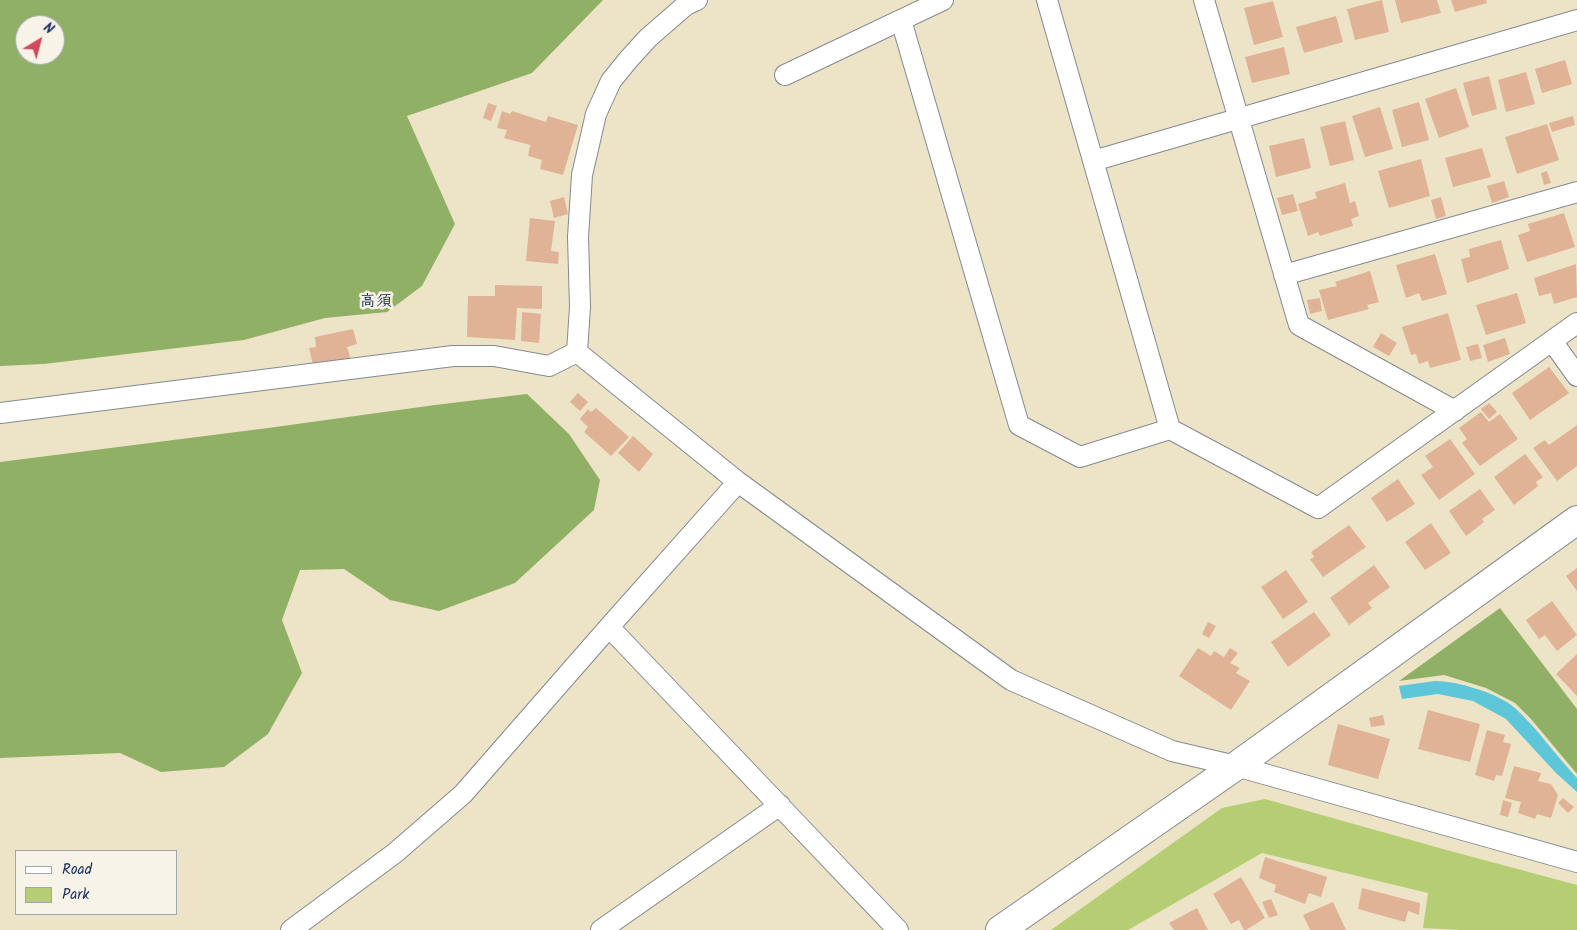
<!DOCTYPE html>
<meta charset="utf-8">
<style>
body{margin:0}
#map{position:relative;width:1577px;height:930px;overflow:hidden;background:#ede4c7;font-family:Kalam,sans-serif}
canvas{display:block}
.legend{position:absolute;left:15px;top:850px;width:162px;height:65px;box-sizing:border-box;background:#f7f3e8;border:1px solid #9fa5b1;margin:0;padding:6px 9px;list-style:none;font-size:15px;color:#1b2f5e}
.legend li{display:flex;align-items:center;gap:10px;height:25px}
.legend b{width:25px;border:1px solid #9fa5b1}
.north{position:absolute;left:15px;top:15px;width:50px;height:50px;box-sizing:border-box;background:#f7f3e8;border:1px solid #9fa5b1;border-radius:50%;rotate:37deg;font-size:14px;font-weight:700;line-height:20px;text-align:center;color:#1b2f5e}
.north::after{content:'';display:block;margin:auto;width:18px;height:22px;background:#d1495b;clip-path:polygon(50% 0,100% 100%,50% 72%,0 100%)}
</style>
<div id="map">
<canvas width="1577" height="930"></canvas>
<ul class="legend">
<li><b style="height:6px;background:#fff"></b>Road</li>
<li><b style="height:14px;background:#b6ce73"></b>Park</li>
</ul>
<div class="north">N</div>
</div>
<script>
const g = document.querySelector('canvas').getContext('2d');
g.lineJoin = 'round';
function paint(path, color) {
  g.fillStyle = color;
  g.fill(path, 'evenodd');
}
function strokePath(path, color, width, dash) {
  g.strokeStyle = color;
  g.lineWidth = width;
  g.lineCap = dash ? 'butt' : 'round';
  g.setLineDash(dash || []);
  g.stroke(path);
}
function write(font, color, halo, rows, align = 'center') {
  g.font = font + ' Kalam,"Klee One",sans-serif';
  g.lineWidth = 5;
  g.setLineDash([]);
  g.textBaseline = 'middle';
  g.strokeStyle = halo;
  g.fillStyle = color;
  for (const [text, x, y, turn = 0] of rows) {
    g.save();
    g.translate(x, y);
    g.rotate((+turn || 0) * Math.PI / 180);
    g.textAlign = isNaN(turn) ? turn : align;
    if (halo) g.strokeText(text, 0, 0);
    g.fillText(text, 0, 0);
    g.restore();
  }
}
const green = new Path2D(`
 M1265,799L1443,849L1577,885V930H1460L1423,928L1428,893L1262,853L1128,930H1051L1222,808Z`);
const forest = new Path2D(`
 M0,0H603L532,73L407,116L455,224L422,286L387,312L325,318L244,340L44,364L0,366ZM25,25H55V55H25Z
 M527,394L569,434L600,480L594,510L515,583L439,611L390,600L344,569L300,570L282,620L302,673L268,734L224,767L161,772L120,753L0,758V462L268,428L435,405Z
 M1500,608L1577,709V774L1531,719L1515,703L1486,688L1444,675L1399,681Z`);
const water = new Path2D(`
 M1435,681C1457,681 1498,693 1515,708C1538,729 1556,756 1577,778V792L1556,773L1506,719L1473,701L1438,694L1402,699L1399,686Z`);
const building = new Path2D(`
 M1382,0L1389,32L1355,40L1347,9Z
 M1395,0H1437L1441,13L1401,23Z
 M1451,0H1486L1487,3L1455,12Z
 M1273,1L1283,37L1254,45L1244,8Z
 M1336,16L1343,42L1304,53L1296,27Z
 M1284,47L1290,74L1252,83L1245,57Z
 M1565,60L1572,84L1542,93L1535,69Z
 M1526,72L1535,104L1506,112L1498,80Z
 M1489,76L1497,109L1472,116L1463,83Z
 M1456,88L1469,127L1439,138L1425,99Z
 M1419,102L1429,140L1402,147L1392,110Z
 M488,103L497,106L491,121L483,118Z
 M1380,107L1393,149L1365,157L1352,116Z
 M502,111L510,114L512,111L546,122L548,116L578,125L563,175L540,169L542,160L528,156L530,145L504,138L507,130L497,128Z
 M1573,116L1575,125L1552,132L1549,123Z
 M1345,121L1354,160L1330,166L1320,127Z
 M1547,124L1559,160L1517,174L1505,137Z
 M1304,138L1311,168L1276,177L1269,146Z
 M1482,148L1491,177L1453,187L1445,158Z
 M1421,159L1430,196L1389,208L1378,171Z
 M1547,171L1551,183L1544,185L1541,173Z
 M1504,181L1509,197L1492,203L1487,186Z
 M1345,183L1350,203L1355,201L1359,216L1351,219L1353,226L1320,236L1318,232L1308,236L1298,204L1317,198L1315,192Z
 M1293,194L1298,211L1282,215L1277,198Z
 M564,197L568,214L554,218L550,201Z
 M1441,197L1446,216L1436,219L1431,200Z
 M1564,213L1575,247L1527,262L1518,235L1530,231L1528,224Z
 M530,218L555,221L551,251L559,252L558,264L526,261Z
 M1501,240L1509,269L1467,283L1461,259L1470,257L1469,249Z
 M1435,254L1447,294L1422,301L1419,293L1406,298L1396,265Z
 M1576,264L1577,297L1554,304L1551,293L1539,296L1534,278Z
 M1370,271L1379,302L1367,305L1369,309L1328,320L1319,290L1337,286L1335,282Z
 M495,285L542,286V309L517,308L515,340L467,337L468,296H495Z
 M1517,293L1526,323L1486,335L1476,305Z
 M1320,298L1322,311L1310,314L1307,300Z
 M522,312L541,314L539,343L521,341Z
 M1448,313L1461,360L1430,368L1428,361L1419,364L1416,354L1411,355L1402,327Z
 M353,329L357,344L347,347L351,360L314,369L309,348L316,347L315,337Z
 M1381,333L1397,343L1389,356L1373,347Z
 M1505,338L1510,354L1488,362L1483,345Z
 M1478,344L1482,358L1470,361L1466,347Z
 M1549,367L1569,393L1530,420L1512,393Z
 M578,393L588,402L580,411L570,402Z
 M1489,403L1497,412L1489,419L1481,409Z
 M596,408L629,437L611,456L584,432L588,427L580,419L588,409L591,412Z
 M1481,412L1489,422L1500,414L1518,439L1480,466L1462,443L1467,439L1459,428Z
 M1577,425V466L1557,481L1533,448L1545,440L1549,445Z
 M633,436L653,454L639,472L618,453Z
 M1450,439L1475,474L1439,500L1421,475L1433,467L1425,456Z
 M1525,454L1543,477L1536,482L1538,486L1514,505L1494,477Z
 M1398,479L1415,504L1387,522L1371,498Z
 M1480,489L1495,510L1482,519L1484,522L1466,536L1449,511Z
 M1431,523L1451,553L1425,570L1405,542Z
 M1349,525L1366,547L1323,577L1310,559L1314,557L1311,552Z
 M1374,565L1390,587L1368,603L1372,608L1349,625L1330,598Z
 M1577,568V591L1566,576Z
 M1286,570L1308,602L1283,619L1261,587Z
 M1552,601L1577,635L1557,651L1545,635L1539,639L1526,620Z
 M1314,612L1331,635L1288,667L1271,642Z
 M1208,622L1216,626L1209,638L1202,634Z
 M1198,648L1211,656L1214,651L1224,657L1230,648L1238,653L1230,663L1240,668L1236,673L1250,681L1231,710L1179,676Z
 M1577,654V696L1556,674Z
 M1428,710L1480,724L1470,762L1418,749Z
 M1383,715L1385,725L1371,727L1369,718Z
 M1338,724L1390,739L1378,779L1328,765Z
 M1487,730L1505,735L1503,742L1511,744L1502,776L1496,775L1494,781L1475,775Z
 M1514,766L1541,773L1538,781L1551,784L1558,795L1551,818L1537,814L1535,819L1518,813L1521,802L1505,798Z
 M1563,798L1574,807L1568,813L1558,803Z
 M1503,800L1512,803L1508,817L1500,815Z
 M1265,857L1327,877L1321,897L1309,893L1305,904L1274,892L1276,885L1259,878Z
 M1241,877L1265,918L1246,930H1244L1239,920L1231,924L1213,894Z
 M1362,888L1420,903L1419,915L1408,911L1405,922L1358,909Z
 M1271,899L1278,915L1269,918L1262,902Z
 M1333,902L1346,930H1310L1303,915Z
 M1197,908L1208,930H1174L1169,923Z`);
const street = new Path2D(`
 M1047,0L1170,429
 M1204,0L1299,325L1455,411
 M901,20L1019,425L1080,457L1170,429L1318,508L1577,323
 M785,75L943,0
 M1093,161L1577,20
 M1284,275L1577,192
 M1552,341L1577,376
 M577,352L738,482L1011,680L1172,751L1236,766L1577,862
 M577,352L580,307L578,237L582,175L596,114L611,81L628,60L648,38L686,5L697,0
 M0,413L453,356H494L549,366L577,352
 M609,627L898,930
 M291,930L395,853L463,794L609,627L738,482
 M601,930L780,805`);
const secondary = new Path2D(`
 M1000,930L1236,766L1577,520`);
const quarterNames = [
 ["高須",376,303]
];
paint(green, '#b6ce73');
paint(forest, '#90b165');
paint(water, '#5dc6d8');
paint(building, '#e0b396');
strokePath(street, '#848a92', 22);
strokePath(secondary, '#848a92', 30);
strokePath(street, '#fff', 20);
strokePath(secondary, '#fff', 28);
write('bold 16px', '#1b2f5e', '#f7f3e8', quarterNames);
</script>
